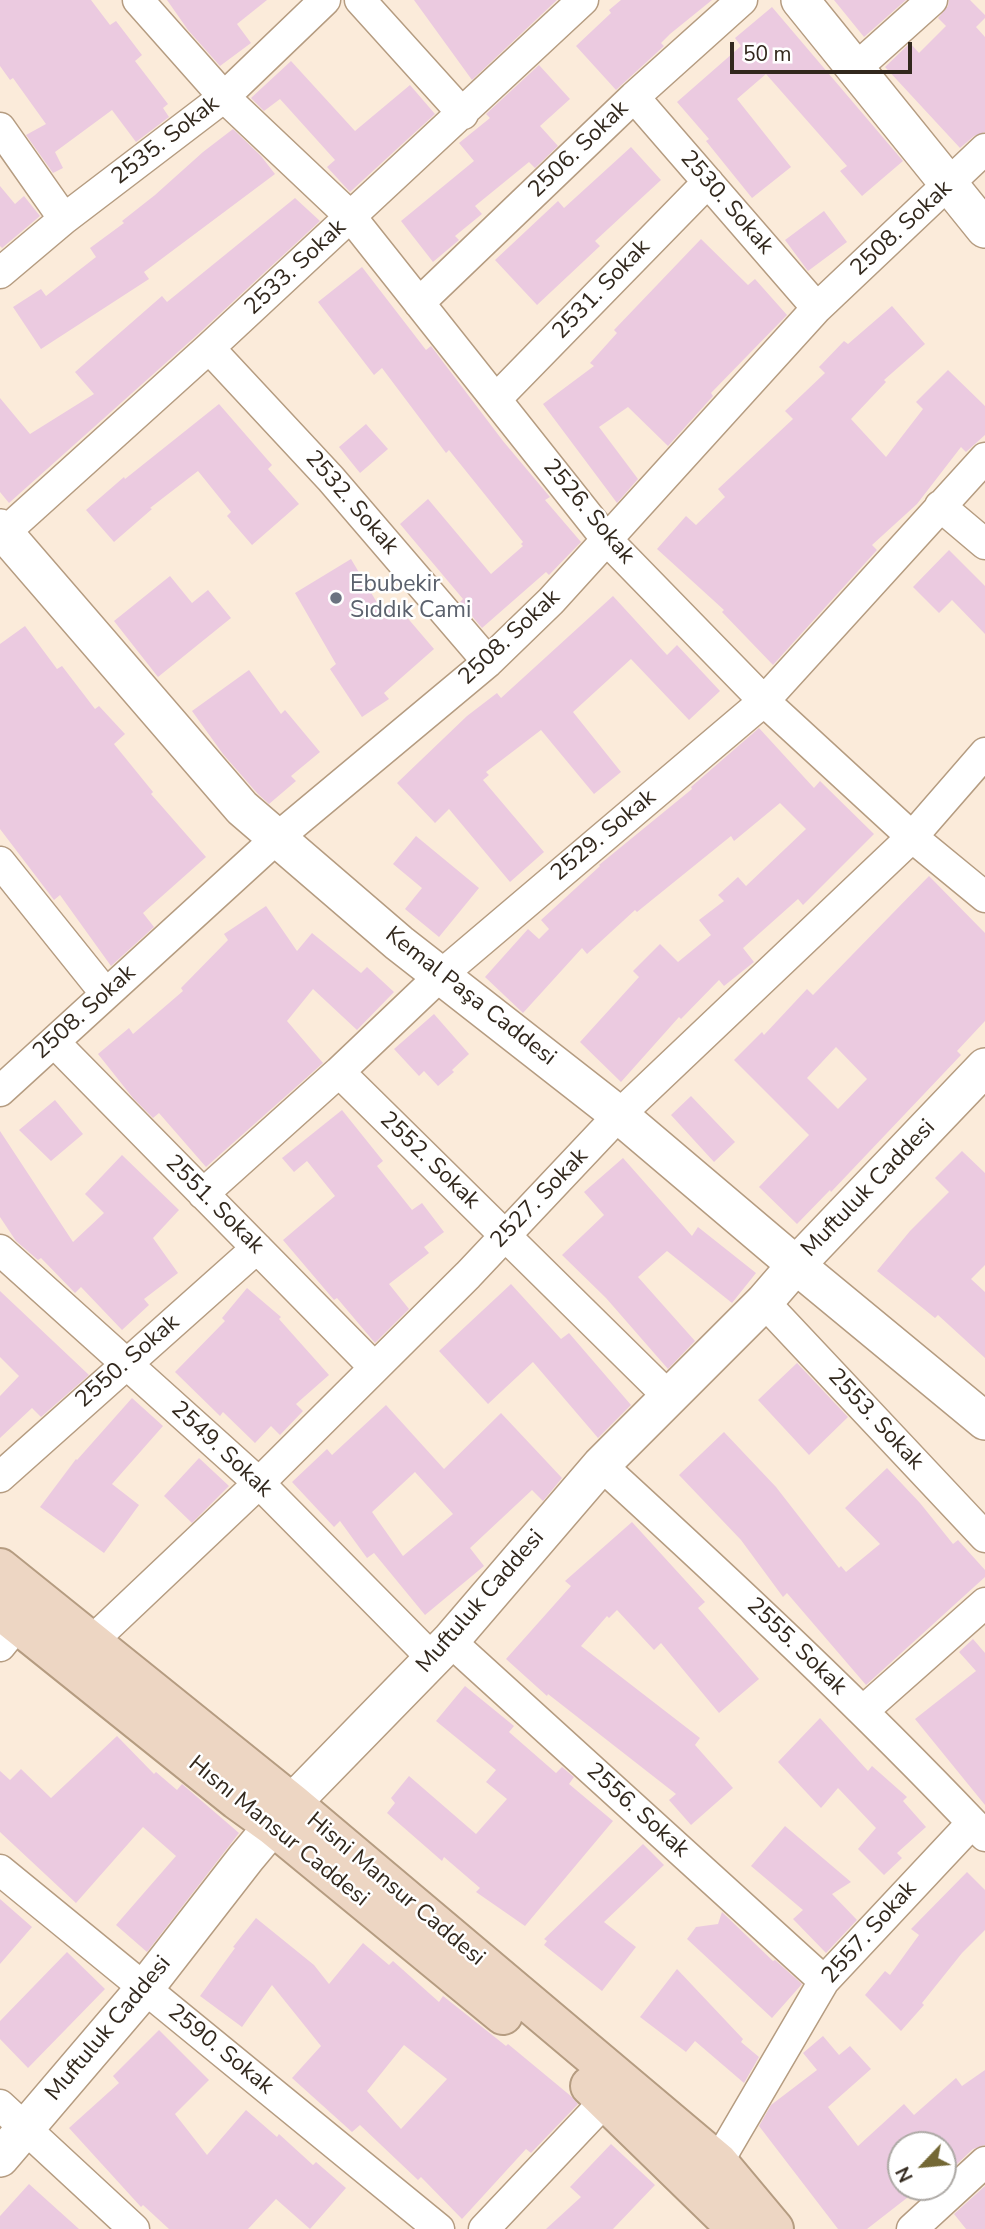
<!DOCTYPE html>
<meta charset="utf-8">
<style>
body{margin:0}
#map{position:relative;width:985px;height:2229px;overflow:hidden;background:#fbebda;font-family:"Nunito Sans",sans-serif}
canvas{display:block}
.north{position:absolute;left:887px;top:2131px;width:70px;height:70px;box-sizing:border-box;background:#fff;border:2px solid #ada9a5;border-radius:50%;rotate:244deg;font-size:19px;font-weight:700;line-height:28px;text-align:center;color:#32281d}
.north::after{content:'';display:block;margin:auto;width:24px;height:32px;background:#746835;clip-path:polygon(50% 0,100% 100%,50% 72%,0 100%)}
.scale{position:absolute;left:730px;top:42px;width:182px;height:32px;box-sizing:border-box;border:4px solid #32281d;border-top:0;padding-left:9px;font-size:21px;line-height:24px;white-space:nowrap;color:#32281d;-webkit-text-stroke:5px #fff;paint-order:stroke}
</style>
<div id="map">
<canvas width="985" height="2229"></canvas>
<div class="north">N</div>
<div class="scale">50 m</div>
</div>
<script>
const g = document.querySelector('canvas').getContext('2d');
g.lineJoin = 'round';
function paint(path, color) {
  g.fillStyle = color;
  g.fill(path, 'evenodd');
}
function strokePath(path, color, width, dash) {
  g.strokeStyle = color;
  g.lineWidth = width;
  g.lineCap = dash ? 'butt' : 'round';
  g.setLineDash(dash || []);
  g.stroke(path);
}
function write(font, color, halo, rows, align = 'center') {
  g.font = font + ' "Nunito Sans",sans-serif';
  g.lineWidth = 5;
  g.setLineDash([]);
  g.textBaseline = 'middle';
  g.strokeStyle = halo;
  g.fillStyle = color;
  for (const [text, x, y, turn = 0] of rows) {
    g.save();
    g.translate(x, y);
    g.rotate((+turn || 0) * Math.PI / 180);
    g.textAlign = isNaN(turn) ? turn : align;
    if (halo) g.strokeText(text, 0, 0);
    g.fillText(text, 0, 0);
    g.restore();
  }
}
const building = new Path2D(`
 M0,0H91L110,25L116,21L142,55L135,61L168,104L163,108L169,117L136,142L112,110L55,152L63,168L53,173L26,135L46,124L13,78L10,80L0,66Z
 M167,0H267L237,24L251,43L220,66L188,30Z
 M414,0H557L472,80Z
 M621,0H712L670,34L661,43L664,46L616,90L576,46L611,13L609,10Z
 M834,0H906L864,37Z
 M949,0H970L985,15V18L976,27L985,37V132L974,136L960,148L885,67L910,43L919,53L946,26L938,18L948,6Z
 M772,7L903,161L862,196L840,171L847,166L766,74L737,99L791,167L752,198L706,141L709,139L677,102L741,46L735,38Z
 M291,61L355,131L410,85L435,114L350,192L327,167L335,160L280,99L264,111L251,98Z
 M539,65L570,99L540,126L558,146L535,168L529,162L475,206L482,214L455,236L459,240L433,262L401,221L474,161L459,143L490,118L486,114Z
 M233,129L261,156L275,174L144,272L149,279L41,349L13,307L41,289L46,296L96,257L90,248L124,223L122,221L155,195L203,152Z
 M631,147L661,180L595,241L600,246L537,305L495,260L558,201L564,208Z
 M0,186L15,204L24,196L40,216L2,248L0,246Z
 M295,198L320,221L197,335L9,503L0,492V398L30,434L94,394L75,372L162,296L167,302Z
 M824,211L847,242L808,271L785,240Z
 M701,239L748,285L755,279L787,315L711,393L713,396L668,446L628,407L599,427L638,479L617,503L543,404L594,366L590,363L617,333L614,330Z
 M362,267L426,350L431,346L503,441L550,497L545,500L581,542L549,575L546,572L482,628L460,602L463,599L400,524L428,499L491,574L523,546L521,544L523,542L449,450L446,453L382,368L374,375L318,302Z
 M892,306L925,344L884,380L886,382L851,419L886,457L923,409L916,402L948,370L985,406V435L966,452L961,447L917,504L872,545L877,550L773,665L722,612L724,610L657,549L686,516L696,525L725,497L718,489L793,419L785,411L825,373L819,367L844,341L848,344Z
 M219,404L272,465L268,469L299,504L252,545L227,516L231,512L198,471L150,508L152,509L114,542L86,510L124,477L125,479Z
 M366,424L388,449L360,473L339,447Z
 M949,550L985,586V634L952,600L939,613L913,587Z
 M351,559L382,611L393,601L434,649L384,693L389,699L362,717L330,669L336,664L295,593Z
 M170,576L192,603L208,590L231,618L158,677L114,621Z
 M613,596L667,655L677,645L720,691L689,720L631,659L573,712L621,772L594,794L541,730L486,772L489,775L483,780L544,852L510,882L449,809L435,823L397,783L467,716L497,693L501,698Z
 M25,626L57,669L62,666L95,709L99,706L125,734L114,744L153,792L151,794L206,857L143,913L154,927L111,966L60,895L54,900L0,829V644Z
 M249,670L281,714L285,710L320,752L291,776L296,781L269,804L257,793L223,754L192,711Z
 M759,728L814,788L820,781L874,834L803,905L798,899L743,948L754,962L724,986L719,980L681,1019L679,1017L621,1082L580,1042L639,977L633,971L660,944L678,962L711,935L699,920L724,901L718,895L738,877L746,886L806,829L780,803L734,841L731,836L637,912L635,910L587,954L582,948L523,1013L485,977L528,929L539,939L549,929L541,920L600,866L599,865L692,789L691,787Z
 M416,836L479,888L439,937L405,909L422,888L393,864Z
 M929,876L985,933V1021L957,1051L961,1055L831,1192L830,1190L797,1224L759,1187L809,1135L734,1060L762,1032L764,1035L807,989L813,995ZM836,1047L867,1079L838,1109L807,1078Z
 M266,906L297,951L312,933L361,973L367,967L394,992L357,1030L313,989L287,1021L323,1063L206,1167L159,1113L153,1118L133,1098L98,1054L129,1028L133,1034L183,991L181,988L228,940L224,934Z
 M434,1014L469,1054L452,1070L454,1072L438,1086L424,1071L419,1076L394,1049Z
 M691,1096L735,1142L714,1162L671,1115Z
 M55,1100L83,1134L51,1161L19,1130Z
 M342,1110L383,1161L377,1166L412,1210L422,1203L444,1232L424,1247L429,1253L389,1284L409,1309L375,1343L337,1298L334,1300L283,1240L335,1196L307,1161L294,1172L282,1158Z
 M0,1131L73,1242L104,1213L85,1194L122,1155L179,1210L153,1238L178,1273L144,1299L149,1305L122,1330L81,1287L75,1293L41,1258L38,1260L16,1241L0,1217Z
 M962,1151L985,1173V1265L971,1279L985,1292V1358L938,1315L935,1318L877,1271L910,1231L949,1192L935,1178Z
 M623,1158L692,1236L698,1227L756,1273L732,1303L667,1251L638,1277L695,1341L668,1369L606,1298L562,1255L604,1215L584,1192Z
 M511,1284L561,1339L569,1333L631,1405L598,1438L533,1362L488,1404L439,1351Z
 M247,1288L281,1317L279,1319L329,1375L296,1404L303,1411L280,1435L271,1426L255,1443L223,1412L220,1416L175,1372L225,1321L222,1318Z
 M0,1291L89,1375L41,1417L32,1408L0,1438V1396L19,1376L0,1357Z
 M797,1363L848,1417L809,1455L758,1400Z
 M132,1398L163,1426L112,1484L139,1505L104,1553L40,1507L76,1459L77,1460Z
 M386,1405L444,1469L501,1413L562,1478L543,1501L532,1490L470,1548L484,1566L425,1615L374,1553L367,1558L340,1521L334,1527L292,1482L327,1449L332,1455ZM415,1472L453,1514L403,1556L372,1512Z
 M724,1432L776,1487L839,1568L841,1566L846,1572L880,1544L845,1508L887,1468L920,1503L953,1544L958,1540L985,1570V1577L866,1685L787,1593L783,1597L741,1540L679,1475Z
 M199,1458L229,1486L192,1523L164,1496Z
 M632,1522L705,1602L698,1608L759,1679L719,1713L661,1643L654,1650L617,1610L609,1618L607,1616L581,1646L700,1738L695,1745L733,1788L691,1825L669,1800L676,1794L548,1694L547,1696L506,1659L571,1586L565,1581Z
 M973,1639L985,1653V1805L915,1719L976,1671L959,1652Z
 M465,1686L514,1726L509,1732L556,1773L562,1767L574,1777L569,1784L613,1821L525,1926L476,1892L480,1888L444,1857L442,1861L387,1813L395,1803L391,1798L409,1776L476,1834L507,1799L486,1782L496,1770L436,1721Z
 M820,1718L868,1771L872,1766L907,1797L903,1801L926,1827L897,1853L902,1858L884,1875L858,1849L876,1828L838,1788L821,1808L778,1762Z
 M117,1736L154,1774L156,1772L177,1790L182,1784L239,1833L147,1952L116,1925L176,1856L143,1827L76,1903L0,1832V1771L10,1780L21,1769L51,1798Z
 M785,1826L851,1882L832,1894L857,1920L826,1953L793,1919L803,1910L751,1866Z
 M643,1844L664,1865L604,1922L636,1947L602,1991L544,1945L547,1941L544,1939Z
 M967,1872L985,1890V1930L962,1953L922,2003L924,2005L901,2031L865,1995L885,1971L890,1975L919,1935L911,1929Z
 M0,1899L32,1927L0,1964Z
 M722,1912L773,1961L775,1960L802,1984L772,2018L687,1939L696,1927L718,1924Z
 M256,1918L314,1965L329,1984L363,1943L389,1965L393,1961L439,2002L443,1996L506,2046L508,2044L572,2097L578,2104L531,2153L526,2149L462,2219L421,2177L418,2180L360,2125L352,2132L292,2078L321,2046L272,1985L242,2027L200,1996L235,1948L233,1947ZM404,2045L447,2079L401,2129L367,2091Z
 M67,1952L105,1989L28,2068L0,2039V2021Z
 M677,1969L743,2039L741,2042L759,2057L744,2083L695,2041L686,2052L640,2017Z
 M159,2030L209,2080L175,2114L207,2155L246,2110L277,2137L279,2134L313,2165L316,2162L346,2188L310,2229L276,2199L248,2229H169L143,2205L141,2207L69,2128L119,2083L113,2076Z
 M823,2036L839,2055L850,2046L871,2069L828,2107L858,2146L904,2104L914,2115L956,2078L962,2086L985,2070V2145L973,2149L943,2177V2145H901V2187H921L867,2229H838L759,2126L771,2105L817,2070L803,2053Z
 M611,2144L655,2185L613,2229H546L581,2197L570,2187Z
 M29,2184L79,2229H0V2216Z
 M985,2186V2229H966L954,2214Z`);
const minor = new Path2D(`
 M138,0L224,97L351,217L608,541L764,701L912,837L985,897
 M360,0L463,114
 M855,69L932,0
 M634,97L817,308
 M0,128L64,219
 M0,273L64,219L224,97L325,0
 M419,303L634,97L742,0
 M209,348L331,479L488,662
 M496,399L708,182
 M940,506L985,544
 M4,533L209,348L583,0
 M0,862L106,994
 M54,1042L374,1367
 M339,1072L669,1397
 M0,1091L277,838L488,662L551,601L817,308L985,149
 M203,1194L339,1072L441,975L764,701L985,458
 M0,1250L259,1483L433,1659
 M764,1302L985,1537
 M601,1465C732,1585 862,1706 985,1836
 M0,1477L257,1248
 M450,1641L824,1981
 M91,1642L259,1483L468,1275L619,1115L912,837L985,753
 M0,1646L17,1625
 M863,1711L985,1603
 M0,1870L439,2229
 M0,2105L134,2229
 M718,2162L824,1981L972,1823
 M484,2229L606,2100
 M912,2229L985,2162`);
const tertiary = new Path2D(`
 M800,0L985,229
 M0,528L242,808L399,943L619,1115L796,1265L985,1421
 M0,2158L145,1988L246,1858L292,1803L450,1641L601,1465L764,1302L796,1265L985,1067`);
const secondary = new Path2D(`
 M0,1568L292,1803L718,2162L774,2229
 M0,1610L237,1800L273,1826L503,2015
 M590,2086L737,2229`);
const markers = [
 [336,598,7,"#6b7280"]
];
const streetNames = [
 ["2535. Sokak",166,141,-38],
 ["2506. Sokak",579,150,-44],
 ["2530. Sokak",726,203,49],
 ["2508. Sokak",902,229,-43],
 ["2533. Sokak",296,268,-43],
 ["2531. Sokak",602,290,-46],
 ["2532. Sokak",351,503,49],
 ["2526. Sokak",588,512,50],
 ["2508. Sokak",510,638,-43],
 ["2529. Sokak",604,836,-40],
 ["Kemal Paşa Caddesi",470,997,38],
 ["2508. Sokak",85,1013,-42],
 ["2552. Sokak",429,1161,44],
 ["Muftuluk Caddesi",869,1189,-46],
 ["2527. Sokak",540,1199,-46],
 ["2551. Sokak",214,1205,45],
 ["2550. Sokak",128,1362,-41],
 ["2553. Sokak",875,1420,47],
 ["2549. Sokak",221,1450,43],
 ["Muftuluk Caddesi",481,1602,-49],
 ["2555. Sokak",796,1647,44],
 ["2556. Sokak",637,1811,42],
 ["Hısnı Mansur Caddesi",278,1832,39],
 ["Hisni Mansur Caddesi",395,1890,40],
 ["2557. Sokak",870,1933,-48],
 ["Muftuluk Caddesi",109,2029,-50],
 ["2590. Sokak",220,2050,39]
];
const worshipNames = [
 ["Ebubekir",350,585],
 ["Sıddık Cami",350,611]
];
paint(building, '#ebcae0');
strokePath(minor, '#b59c81', 33);
strokePath(tertiary, '#b59c81', 40);
strokePath(secondary, '#b59c81', 42);
strokePath(minor, '#fff', 30);
strokePath(tertiary, '#fff', 37);
strokePath(secondary, '#edd6c3', 38);
for (const [x, y, r, color] of markers) {
  const dot = new Path2D();
  dot.arc(x, y, r, 0, 2 * Math.PI);
  g.fillStyle = color;
  g.fill(dot);
  strokePath(dot, '#fff', 2.5);
}
write('23px', '#32281d', '#fff', streetNames);
write('23px', '#5b616d', '#fff', worshipNames, 'left');
</script>
